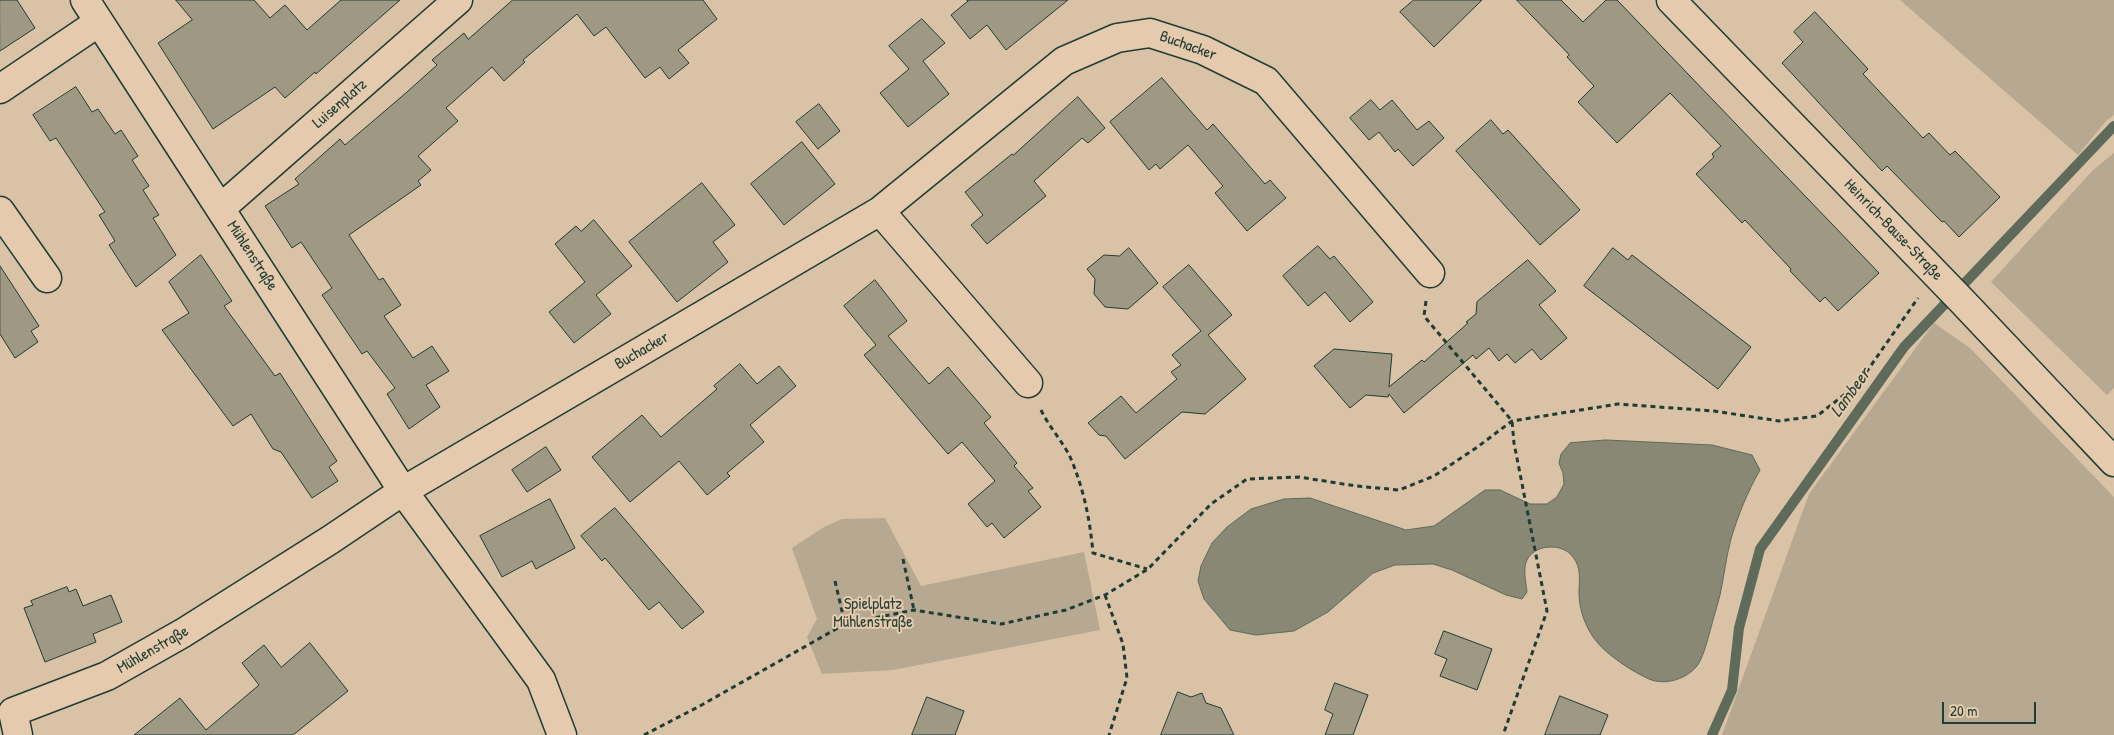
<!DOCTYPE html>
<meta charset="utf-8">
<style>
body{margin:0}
#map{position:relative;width:2114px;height:735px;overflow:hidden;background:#d9c2a6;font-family:"Patrick Hand",sans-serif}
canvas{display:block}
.scale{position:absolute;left:1942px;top:702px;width:94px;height:22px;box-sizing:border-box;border:2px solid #1f3d34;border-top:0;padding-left:6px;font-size:15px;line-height:18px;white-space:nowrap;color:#1f3d34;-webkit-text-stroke:4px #e5caad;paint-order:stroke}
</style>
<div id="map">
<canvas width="2114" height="735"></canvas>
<div class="scale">20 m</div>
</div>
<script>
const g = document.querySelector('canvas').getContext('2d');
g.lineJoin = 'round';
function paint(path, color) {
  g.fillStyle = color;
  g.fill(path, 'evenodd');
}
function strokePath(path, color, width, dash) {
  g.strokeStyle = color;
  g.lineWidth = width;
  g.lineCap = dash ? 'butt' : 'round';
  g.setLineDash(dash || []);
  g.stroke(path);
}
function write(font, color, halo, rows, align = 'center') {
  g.font = font + ' "Patrick Hand",sans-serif';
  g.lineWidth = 4;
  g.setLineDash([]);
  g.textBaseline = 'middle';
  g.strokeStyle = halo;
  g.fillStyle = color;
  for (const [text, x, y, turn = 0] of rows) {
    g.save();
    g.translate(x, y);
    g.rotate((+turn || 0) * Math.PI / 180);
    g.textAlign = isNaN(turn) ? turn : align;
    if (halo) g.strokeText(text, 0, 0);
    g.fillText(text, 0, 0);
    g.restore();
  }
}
const green = new Path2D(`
 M1900,0H2114V115L2106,121L2078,155Z
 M2114,153V388L2107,395L1991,282L2093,170Z
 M1934,323L1970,348L2114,497V735H1722L1809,494Z
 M885,518L921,586L1084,552L1100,630L893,670L822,674L807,637L817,619L792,548L824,527L842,519Z`);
const water = new Path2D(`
 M1606,440L1712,445L1752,455L1760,470C1748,491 1738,515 1731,539C1726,557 1724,577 1720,595C1717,607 1713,619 1710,631C1707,642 1704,654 1699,663C1689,679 1665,686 1649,679C1633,672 1607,655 1597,642C1586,629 1579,610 1579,593C1579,579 1582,569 1573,557C1563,543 1537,544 1528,558C1522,567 1526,582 1527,592L1522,599L1506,595L1452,570L1433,564L1395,565L1373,573L1328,612L1294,631L1256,635L1230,630L1204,599L1198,581L1201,566L1212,543L1227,527L1251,509L1284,499L1310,498L1406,530L1434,526L1485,490H1500L1530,504H1547L1557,497L1564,484L1563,473L1559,463L1561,454L1570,443Z`);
const stream = new Path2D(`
 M1712,735L1732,690L1739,628L1760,549L1904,347L2114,126`);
const building = new Path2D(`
 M0,0H17L35,28L0,51Z
 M176,0H254L270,18L285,5L307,30L341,0H400L316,74L315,72L285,98L275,87L213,129L158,43L192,20Z
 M513,0H703L717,19L678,50L689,63L669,79L660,67L645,78L606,27L594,36L577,14L523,60L525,62L504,81L492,67L446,108L458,121L418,156L431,170L418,181L421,185L349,235L379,280L383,278L401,305L384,316L413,358L432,346L449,371L426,385L440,407L409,429L387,394L395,388L367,351L362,354L322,295L332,288L301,242L292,248L265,206L299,184L295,179L340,139L345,145L407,92L437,65L432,60L464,33L468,39Z
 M967,0H1068L1006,50L987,25L970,39L951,15L968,1Z
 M1414,0H1482L1434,47L1400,12Z
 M1517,0H1561L1583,22L1606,0H1617L1879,273L1838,311L1825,297L1820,302L1790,271L1791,269L1745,220L1742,223L1696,174L1714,157L1712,154L1721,146L1670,93L1617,143L1578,102L1594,86L1567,57L1569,55Z
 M1815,12L1868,69L1863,74L1923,138L1929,133L1950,155L1955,151L2000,197L1959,237L1944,221L1942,222L1887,166L1882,171L1782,63L1803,42L1794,32Z
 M922,19L945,43L923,61L949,94L908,127L880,93L909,69L889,46Z
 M1162,78L1207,130L1213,124L1265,184L1270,180L1286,198L1247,231L1215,193L1223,186L1188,145L1160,169L1156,164L1149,170L1110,122Z
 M76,87L92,112L98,109L115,134L121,130L138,156L132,160L149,186L143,190L159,215L153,218L176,255L136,287L109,245L115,241L99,215L105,212L56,138L50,141L33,115Z
 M1078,97L1105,128L1088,143L1082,138L1034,181L1046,196L987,244L971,225L983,215L965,192L1012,154L1013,155Z
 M1371,100L1380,110L1392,100L1417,130L1429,121L1444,138L1413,166L1398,149L1395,152L1379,132L1369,140L1350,118Z
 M819,104L840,131L818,149L796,122Z
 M1491,120L1503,134L1508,130L1580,210L1540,245L1456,151Z
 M802,142L835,184L784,225L751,184Z
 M702,183L735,225L713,242L728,262L677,302L629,242Z
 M594,220L632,266L596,295L611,314L574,343L549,312L585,282L555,244L576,226L581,231Z
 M1318,246L1330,259L1334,256L1373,302L1350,322L1325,292L1308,306L1283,276Z
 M1129,248L1158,283L1128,309L1105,307L1094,294L1095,279L1087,269L1104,255L1119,256Z
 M1613,248L1628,260L1632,255L1751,347L1718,389L1584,286Z
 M201,255L232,301L224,306L275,376L280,373L337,461L329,467L338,481L312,498L281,452L273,449L251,414L233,426L162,330L189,313L169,282Z
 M1528,260L1556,291L1539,305L1567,338L1541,360L1532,349L1515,363L1507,354L1499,361L1489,348L1476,359L1473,355L1404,413L1389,394L1388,397L1366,395L1350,408L1314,366L1334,349L1392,354L1389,387L1422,360L1424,362L1468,323L1466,322L1476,314L1477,302Z
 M1189,265L1232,315L1208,335L1246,379L1205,414L1182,412L1125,459L1106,436L1099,435L1088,423L1121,396L1136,413L1177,379L1171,372L1181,365L1172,355L1201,331L1163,287Z
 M0,266L39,326L31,331L38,342L15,358L0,334Z
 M875,280L907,321L888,336L929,384L948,367L991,417L984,423L1017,463L1014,466L1033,488L1028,491L1041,507L1004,538L992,523L987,527L968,504L995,481L962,442L948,454L864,355L876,345L844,306Z
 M740,364L757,384L779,366L796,386L750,425L764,442L727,473L730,476L707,495L679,461L630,502L592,457L642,415L661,437L717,389L714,386Z
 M546,447L561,470L527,492L512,470Z
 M550,499L575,548L536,569L532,561L502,577L480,536Z
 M615,508L704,612L682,629L659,602L649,610L605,558L602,561L581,536Z
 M67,587L69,592L76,589L83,606L111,595L122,622L93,634L96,642L45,662L24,608L33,605L31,601Z
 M1444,631L1492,649L1477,690L1440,676L1447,659L1435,654Z
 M310,643L348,691L293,735H134L180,698L206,730L259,685L242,663L264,645L281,667Z
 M1335,683L1368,695L1353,735H1325L1333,714L1325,710Z
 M1178,692L1191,697L1202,693L1206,703L1221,708L1234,735H1161Z
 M1560,696L1608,715L1600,735H1545Z
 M927,697L964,711L955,735H912Z`);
const path = new Path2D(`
 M1426,301L1424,316L1512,421L1514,443L1547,611L1503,735
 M1041,410C1049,427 1064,443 1071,459C1084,490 1090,520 1093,553L1147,569
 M903,559L914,610
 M835,581L845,624
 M1105,595L1123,644L1127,678L1109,735
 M644,735L698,707L845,624L914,610L1001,624L1066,610L1105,595L1148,569L1211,504L1247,479L1299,477L1356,486L1399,490L1434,476L1476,448L1512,421L1618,404L1714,411L1779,421L1817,416L1858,384L1918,298`);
const minor = new Path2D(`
 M85,0L403,491L541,680L562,735
 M1671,0L1962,301L2114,462
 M0,89L99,22
 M221,208L458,0
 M0,211L47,278
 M880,211L1028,383
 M18,735L13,712L107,676L183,633L330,540L403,491L880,211L1064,61L1117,38L1150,33L1203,50L1266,81L1430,273`);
const streetNames = [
 ["Buchacker",1188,46,20],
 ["Luisenplatz",340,104,-41],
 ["Heinrich-Bause-Straße",1893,230,46],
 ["Mühlenstraße",252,256,57],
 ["Buchacker",642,351,-30],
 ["Mühlenstraße",153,650,-30]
];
const parkNames = [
 ["Spielplatz",873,605],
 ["Mühlenstraße",873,623]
];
const waterNames = [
 ["Lambeer",1851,393,-54]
];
paint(green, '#b6a891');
paint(water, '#888874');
strokePath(water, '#5e6a5a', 1);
strokePath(stream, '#5e6a5a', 10);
paint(building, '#9f9882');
strokePath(building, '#1f3d34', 1);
strokePath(minor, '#1f3d34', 31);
strokePath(path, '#1f3d34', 3, [5, 4]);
strokePath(minor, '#e5caad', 28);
write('16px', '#1f3d34', '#e5caad', streetNames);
write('16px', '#274239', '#e5caad', parkNames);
write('italic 18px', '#2a443a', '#e5caad', waterNames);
</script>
